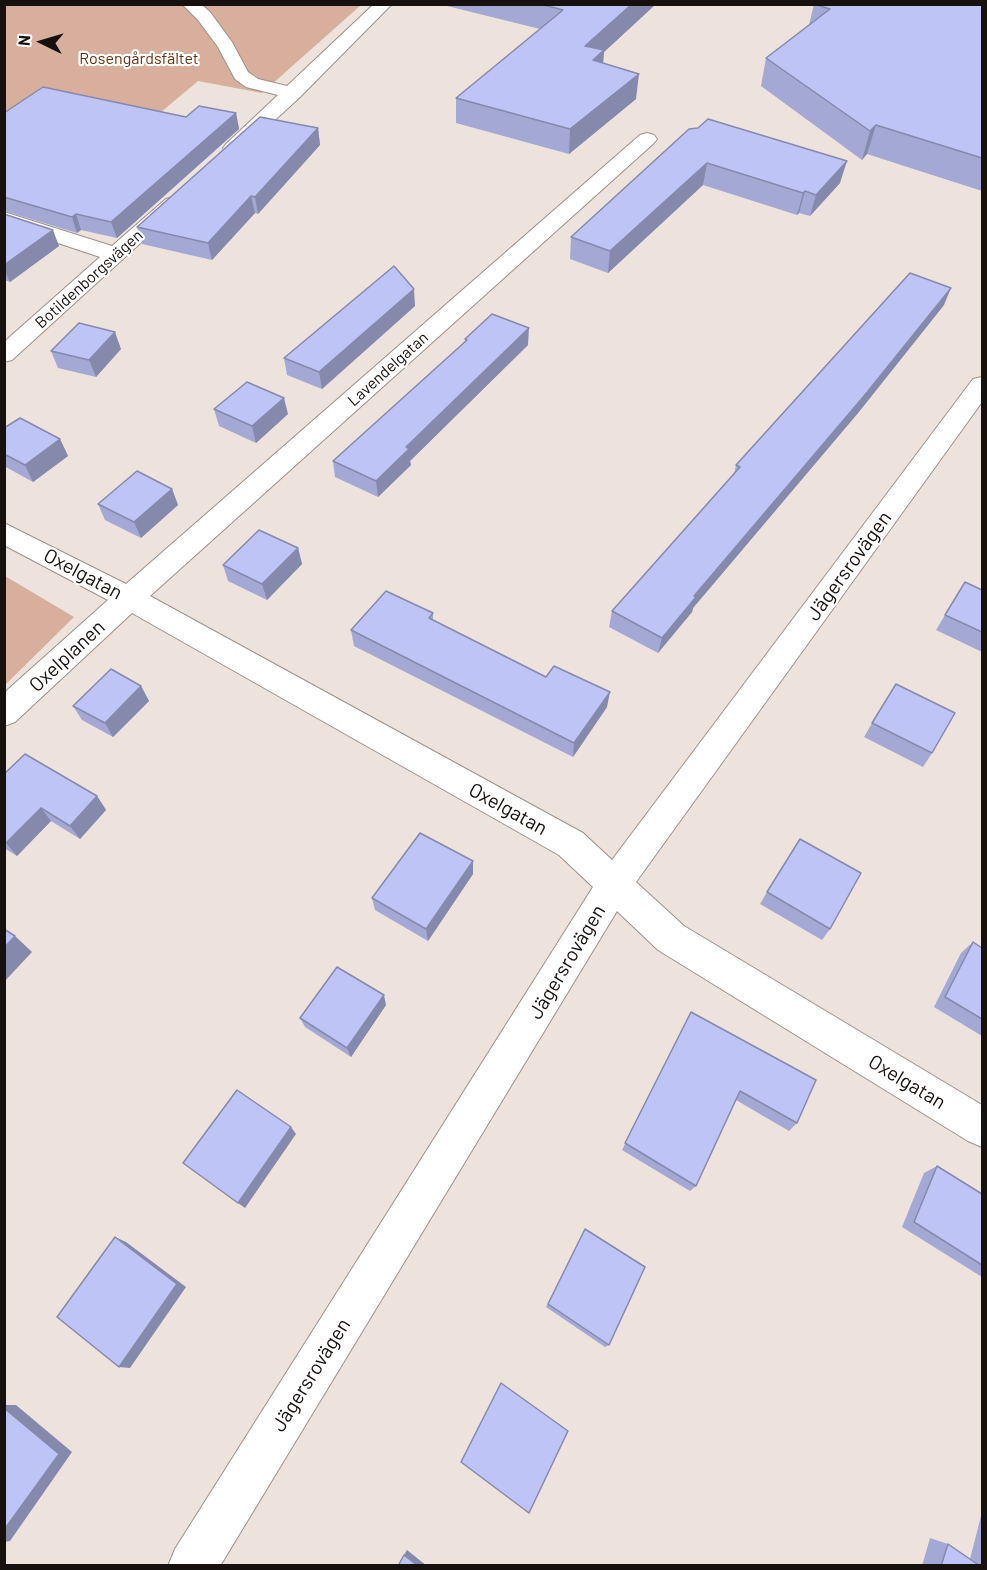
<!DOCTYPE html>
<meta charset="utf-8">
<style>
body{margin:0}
#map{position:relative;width:987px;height:1570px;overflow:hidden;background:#eee2dc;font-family:Barlow,sans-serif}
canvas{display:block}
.frame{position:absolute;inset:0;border:6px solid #16110f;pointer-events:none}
.north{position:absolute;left:12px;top:12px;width:60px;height:60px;-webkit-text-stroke:4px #fff;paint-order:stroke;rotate:275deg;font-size:16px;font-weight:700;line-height:24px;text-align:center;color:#16110f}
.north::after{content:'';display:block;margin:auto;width:21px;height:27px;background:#16110f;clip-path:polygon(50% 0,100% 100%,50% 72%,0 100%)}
</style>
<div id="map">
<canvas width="987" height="1570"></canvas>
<div class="frame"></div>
<div class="north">N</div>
</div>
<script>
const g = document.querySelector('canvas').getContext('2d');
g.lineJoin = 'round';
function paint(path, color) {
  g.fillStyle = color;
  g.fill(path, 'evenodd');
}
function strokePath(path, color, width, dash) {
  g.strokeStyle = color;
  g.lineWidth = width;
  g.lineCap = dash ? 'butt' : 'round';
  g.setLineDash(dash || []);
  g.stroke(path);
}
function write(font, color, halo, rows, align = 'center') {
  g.font = font + ' Barlow,sans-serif';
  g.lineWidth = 4.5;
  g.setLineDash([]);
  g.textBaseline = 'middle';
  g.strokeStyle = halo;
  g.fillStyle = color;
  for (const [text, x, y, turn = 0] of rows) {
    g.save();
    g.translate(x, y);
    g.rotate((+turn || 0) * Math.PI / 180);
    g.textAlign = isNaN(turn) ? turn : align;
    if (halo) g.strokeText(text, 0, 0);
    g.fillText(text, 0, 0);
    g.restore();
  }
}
const green = new Path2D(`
 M5,5H361L262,93L198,81L154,118L5,129Z
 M5,576L74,617L5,685Z`);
const minor = new Path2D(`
 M182,4H201L210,12L232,42L248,72L258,79L287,86L374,4H392L300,97L240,152H226L223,148L226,144L278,95L246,87L235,79L218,47L198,20Z
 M647,133L654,135L657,139L654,143L150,596L583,833L612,860L973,379L982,377V402L636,882L684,926L982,1105V1147L968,1141L658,950L617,911L220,1566H168L175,1549L593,887L559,855L132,613L15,722L4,726V693L108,600L4,545V523L126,584L640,135Z
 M173,197L180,199L183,203L180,207L12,360L4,362V342L100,257L4,225V212L112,246L166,199Z`);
const wall = new Path2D(`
 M439,4H656L604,52L603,63L636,99L569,154L456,123V98L540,29Z
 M814,4H982V191L867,154L862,160L761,86L766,58L809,25Z
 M4,113L186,117L236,113L239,129L117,238L81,230L77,233L4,211Z
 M318,128L320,145L258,214L255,213L212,260L142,244L137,227Z
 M689,129L840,183L810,216L799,213L797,215L703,185L608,273L570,259L571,237Z
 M4,214L59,246L10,282L4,280Z
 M944,305L858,413L693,608L692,612L658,653L609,627L612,611L734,475L736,465Z
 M415,306L322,389L287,375L284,358Z
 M465,339L528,345L410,461L411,465L378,497L335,477L333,461L465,342Z
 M121,349L96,377L58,368L51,351Z
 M214,409L288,414L256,443L219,426Z
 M4,428L60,439L68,456L33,482L4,466Z
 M172,489L178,505L141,538L105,520L98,504Z
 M298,548L302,564L267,600L228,581L223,565Z
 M982,590V652L936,630L945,615Z
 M433,613V620L607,707L573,757L354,646L351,630Z
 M141,686L149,701L113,737L82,720L73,706Z
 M872,723L932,753L923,767L864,737Z
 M4,774L97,796L106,810L80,839L51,821L17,856L4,848Z
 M473,861V874L428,941L375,910L372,898Z
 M767,892L830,929L822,940L760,904Z
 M973,942L982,948V1036L934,1007L961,953Z
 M386,1005L351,1057L305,1027L300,1018Z
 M691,1012L797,1123L789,1131L736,1100L696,1186L690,1191L622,1150Z
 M937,1166L982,1194V1277L902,1227L924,1173Z
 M585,1229L609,1345L605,1347L546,1307Z
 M982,1512V1566H922L930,1538L948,1544L970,1559Z`);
const shadedWall = new Path2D(`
 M632,4H656L604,52L602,75L585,46Z
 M639,74L636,99L569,154L570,129Z
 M236,113L239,129L117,238L111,222Z
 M876,125L867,154L862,160L870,131Z
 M318,128L320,145L258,214L255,197Z
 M847,161L840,183L810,216L816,195Z
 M707,163L703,185L608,273L610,251Z
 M805,191L799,213L797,215L803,193Z
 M251,196L255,213L212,260L208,243Z
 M76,214L81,230L77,233L72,217Z
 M53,230L59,246L10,282L4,269V265Z
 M951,288L944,305L858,413L693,608L692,612L658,653L662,638L694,596Z
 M414,289L415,306L322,389L319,372Z
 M529,328L528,345L410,461L411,465L378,497L376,481L406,447Z
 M115,332L121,349L96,377L89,360Z
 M284,398L288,414L256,443L252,426Z
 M60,439L68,456L33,482L25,465Z
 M172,489L178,505L141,538L134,522Z
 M298,548L302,564L267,600L262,584Z
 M141,686L149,701L113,737L105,723Z
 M610,692L607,707L573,757L574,743Z
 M97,796L106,810L80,839L70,826Z
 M41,808L51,821L17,856L6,843Z
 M473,861V874L428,941L426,929Z
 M15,936L32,952L4,982V948Z
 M384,995L386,1005L351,1057L347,1048Z
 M291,1127L296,1134L245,1208L238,1203Z
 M115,1237L126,1242L186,1287L130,1368L119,1367Z
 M4,1405H16L72,1452L10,1541L4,1542Z
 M407,1550L427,1566H418L404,1555Z`);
const building = new Path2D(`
 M540,4H632L585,46L604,50L593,60L639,74L570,129L456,98L563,10Z
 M982,4V158L876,125L870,131L766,58L830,9L814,4Z
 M43,87L186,117L199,106L236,113L111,222L76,214L72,217L4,197V113Z
 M260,117L318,128L255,197L251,196L208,243L137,227Z
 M708,119L847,161L816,195L805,191L803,193L707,163L610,251L571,237L689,129L698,128Z
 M4,214L53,230L4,265Z
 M394,266L414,289L319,372L284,358Z
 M910,273L951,288L864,396L694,596L696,597L662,638L612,611L740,467L736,465Z
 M492,314L529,328L406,447L409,449L376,481L333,461L467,340L465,339Z
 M79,323L115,332L89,360L51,351Z
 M247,382L284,398L252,426L214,409Z
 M20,418L60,439L25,465L4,454V428Z
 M137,471L172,489L134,522L98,504Z
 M259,530L298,548L262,584L223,565Z
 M965,582L982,590V632L945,615Z
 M386,591L433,613L429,618L546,677L554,666L610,692L574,743L351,630Z
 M111,669L141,686L105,723L73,706Z
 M896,684L955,713L932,753L872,723Z
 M25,754L97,796L70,826L41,808L6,843L4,842V774Z
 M420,833L473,861L426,929L372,898Z
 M800,839L861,873L830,929L767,892Z
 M4,929L15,936L4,948Z
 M973,942L982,948V1019L945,997Z
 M337,967L384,995L347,1048L300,1018Z
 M691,1012L816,1080L797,1123L740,1091L696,1186L625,1143Z
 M237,1090L291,1127L238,1203L183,1163Z
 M937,1166L982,1194V1265L914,1222Z
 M585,1229L645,1267L609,1345L548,1304Z
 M115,1237L177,1284L119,1367L57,1317Z
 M501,1383L568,1431L529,1513L461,1462Z
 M4,1408L59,1454L4,1530Z
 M948,1544L980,1566H941Z
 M404,1555L418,1566H398Z`);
const farParknames = [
 ["Rosengårdsfältet",139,59]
];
const farStreetnames = [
 ["Botildenborgsvägen",89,279,-42],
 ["Lavendelgatan",388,369,-42]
];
const streetNames = [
 ["Jägersrovägen",849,566,-54],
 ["Oxelgatan",83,574,28],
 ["Oxelplanen",67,656,-43],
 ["Oxelgatan",508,809,29],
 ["Jägersrovägen",567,962,-59],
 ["Oxelgatan",907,1082,31],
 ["Jägersrovägen",311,1375,-58]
];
paint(green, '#d8af9c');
strokePath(minor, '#9d918c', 2);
paint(minor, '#fff');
paint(wall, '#a3a9d4');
paint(shadedWall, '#8589ac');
paint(building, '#bec4f6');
strokePath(building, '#8589ac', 1.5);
write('16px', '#692f0d', '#fff', farParknames);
write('16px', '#16110f', '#fff', farStreetnames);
write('20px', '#16110f', '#fff', streetNames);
</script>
